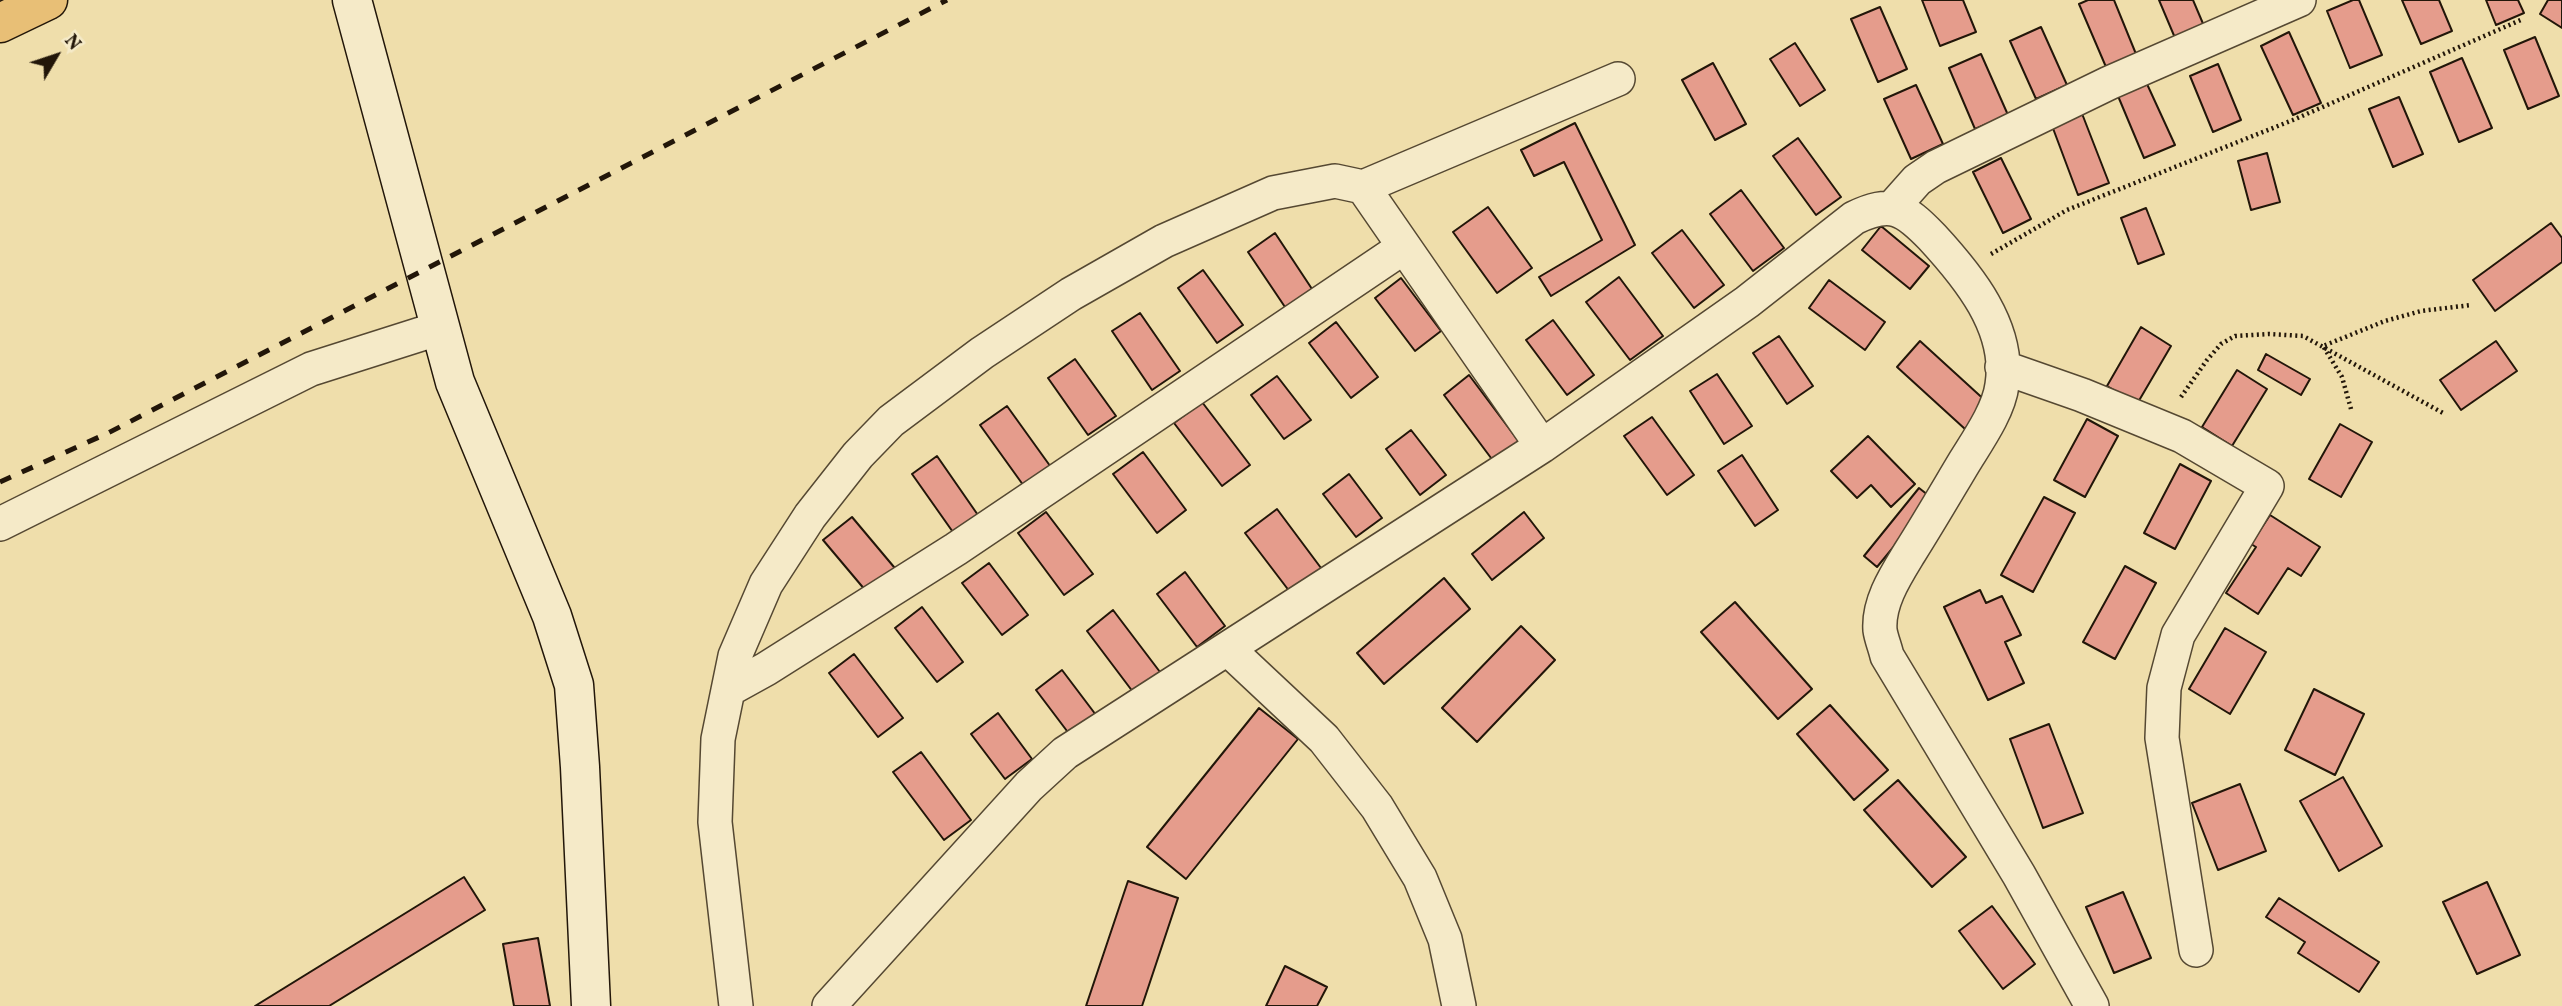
<!DOCTYPE html>
<style>
body{margin:0}
#map{position:relative;width:2562px;height:1006px;overflow:hidden;background:#efdeab;font-family:Vollkorn,serif}
canvas{display:block}
.north{position:absolute;left:21px;top:21px;width:70px;height:70px;-webkit-text-stroke:5px #f5eac8;paint-order:stroke;rotate:51deg;font-size:19px;font-weight:700;line-height:28px;text-align:center;color:#221609}
.north::after{content:'';display:block;margin:auto;width:24px;height:32px;background:#221609;clip-path:polygon(50% 0,100% 100%,50% 72%,0 100%)}
</style>
<div id="map">
<canvas width="2562" height="1006"></canvas>
<div class="north">N</div>
</div>
<script>
const g = document.querySelector('canvas').getContext('2d');
g.lineJoin = 'round';
function paint(path, color) {
  g.fillStyle = color;
  g.fill(path, 'evenodd');
}
function strokePath(path, color, width, dash) {
  g.strokeStyle = color;
  g.lineWidth = width;
  g.lineCap = dash ? 'butt' : 'round';
  g.setLineDash(dash || []);
  g.stroke(path);
}
const building = new Path2D(`
 M1922,0H1963L1976,32L1940,46Z
 M2088,0H2114L2136,54L2106,67L2079,4Z
 M2159,0H2193L2207,33L2178,45Z
 M2353,0H2359L2382,55L2350,68L2327,11Z
 M2402,0H2439L2452,31L2421,44Z
 M2486,0H2518L2524,13L2496,25Z
 M2548,0H2562V28L2540,14Z
 M1880,7L1907,69L1878,82L1851,19Z
 M2041,27L2067,85L2036,99L2010,41Z
 M2289,32L2321,103L2293,115L2261,46Z
 M2535,37L2559,96L2528,109L2504,50Z
 M1795,43L1825,90L1800,106L1770,59Z
 M1981,54L2008,115L1975,129L1949,68Z
 M2462,58L2492,128L2459,142L2430,72Z
 M1713,63L1746,124L1715,140L1682,80Z
 M2218,64L2241,120L2213,132L2190,76Z
 M2147,84L2175,145L2144,158L2118,96Z
 M1916,85L1943,144L1911,159L1884,99Z
 M2399,97L2423,154L2393,167L2369,109Z
 M2081,111L2109,183L2078,195L2051,123Z
 M1575,123L1635,245L1551,296L1539,277L1602,240L1564,162L1534,176L1521,150Z
 M1798,138L1841,197L1816,215L1773,156Z
 M2267,153L2280,202L2251,210L2238,161Z
 M2001,158L2031,219L2003,233L1973,172Z
 M1741,190L1784,248L1753,271L1710,214Z
 M1488,207L1532,268L1497,293L1453,232Z
 M2146,208L2164,254L2138,264L2121,218Z
 M2551,223L2562,238V262L2495,311L2473,280Z
 M1881,226L1929,266L1910,289L1862,250Z
 M1682,230L1724,285L1694,308L1652,253Z
 M1275,233L1314,292L1287,310L1248,252Z
 M1203,270L1243,325L1217,343L1178,288Z
 M1619,277L1663,336L1630,360L1586,302Z
 M1401,278L1441,331L1415,351L1375,298Z
 M1829,280L1885,322L1865,350L1809,308Z
 M1140,313L1180,371L1152,390L1112,331Z
 M1553,320L1594,375L1567,395L1526,340Z
 M1336,322L1378,377L1351,398L1309,343Z
 M2141,327L2171,346L2137,404L2107,386Z
 M1779,336L1813,386L1787,404L1753,353Z
 M1920,341L1989,404L1965,429L1897,367Z
 M2496,341L2517,371L2461,410L2440,380Z
 M2266,354L2310,379L2301,395L2258,370Z
 M1075,359L1116,416L1088,435L1048,378Z
 M2237,370L2267,389L2232,446L2202,427Z
 M1717,374L1752,426L1724,444L1690,391Z
 M1469,375L1523,447L1497,466L1444,395Z
 M1277,376L1311,420L1284,439L1251,395Z
 M1202,402L1250,465L1222,486L1174,423Z
 M1007,406L1053,470L1026,489L980,425Z
 M1652,417L1694,475L1667,495L1624,436Z
 M2087,419L2118,436L2085,497L2054,480Z
 M2340,424L2372,442L2341,497L2309,479Z
 M1411,430L1446,475L1420,495L1386,449Z
 M1868,436L1915,484L1891,507L1871,485L1857,498L1831,471Z
 M1143,452L1186,510L1157,533L1113,474Z
 M1742,455L1778,510L1755,526L1718,471Z
 M937,456L980,518L955,535L912,474Z
 M2180,464L2211,481L2175,549L2144,533Z
 M1349,474L1382,518L1356,537L1323,494Z
 M1919,488L1933,499L1877,567L1864,556Z
 M2044,497L2075,513L2033,592L2001,575Z
 M1277,509L1324,572L1293,596L1245,533Z
 M1046,512L1093,574L1064,595L1018,533Z
 M1524,512L1544,538L1492,580L1472,554Z
 M2270,515L2320,547L2301,576L2288,568L2258,614L2226,593L2256,547L2251,544Z
 M852,517L899,573L871,597L823,540Z
 M989,563L1028,615L1002,635L962,583Z
 M2125,566L2156,583L2115,659L2083,642Z
 M1185,572L1225,626L1197,647L1157,594Z
 M1444,578L1470,609L1384,684L1357,653Z
 M1980,590L1986,603L2002,596L2021,635L2005,642L2024,683L1988,700L1944,607Z
 M1735,602L1812,689L1778,719L1701,632Z
 M922,607L963,662L937,682L895,628Z
 M1113,610L1160,672L1133,692L1087,631Z
 M1521,626L1555,660L1477,742L1442,708Z
 M2225,628L2266,652L2230,714L2189,689Z
 M854,654L903,718L878,737L829,673Z
 M1062,670L1096,715L1070,735L1036,690Z
 M2314,689L2364,714L2335,775L2285,750Z
 M1830,705L1888,770L1854,800L1797,734Z
 M1259,708L1298,739L1186,879L1147,847Z
 M998,713L1032,759L1005,779L971,734Z
 M2049,724L2083,813L2043,828L2010,739Z
 M921,752L971,820L944,840L893,772Z
 M2343,777L2382,846L2339,871L2300,801Z
 M1898,780L1966,857L1932,887L1864,810Z
 M2240,784L2266,851L2218,870L2192,803Z
 M464,877L485,910L329,1006H255Z
 M1128,881L1178,898L1142,1006H1086Z
 M2487,882L2520,955L2477,974L2443,902Z
 M2123,892L2151,958L2114,973L2086,907Z
 M2279,898L2379,962L2359,992L2298,953L2305,942L2266,917Z
 M1992,906L2035,964L2003,989L1959,931Z
 M538,938L550,1006H514L503,944Z
 M1285,966L1327,987L1317,1006H1266Z`);
const path = new Path2D(`
 M1991,254L2067,210L2293,120L2523,19
 M2181,397L2207,360L2221,344L2235,336L2269,334L2303,336L2443,413
 M2351,409L2342,377L2323,346L2385,321L2421,311L2471,305`);
const minor = new Path2D(`
 M1363,187L1542,446
 M1893,207L1917,180L1936,167L2109,83L2299,0
 M2002,367L2082,395L2182,436L2267,486L2178,635L2164,688L2162,738L2196,950
 M0,524L311,369L440,328
 M1228,649L1324,739L1377,807L1420,878L1445,939L1459,1006
 M728,690L766,669L956,549L1404,247
 M736,1006L715,822L718,739L735,656L766,584L810,516L858,455L891,421L982,353L1071,294L1164,241L1273,193L1335,181L1363,187L1618,79
 M829,1006L1029,786L1065,753L1542,446L1747,302L1854,218C1891,200 1904,208 1932,237C1968,276 2011,328 2002,385C1999,410 1978,440 1965,461C1947,491 1929,522 1910,552C1896,575 1878,602 1880,630C1881,638 1885,647 1887,656L2019,875L2092,1006`);
const secondary = new Path2D(`
 M352,0L455,382L552,616L574,685L580,767L591,1006`);
const primary = new Path2D(`
 M0,23L48,0`);
const rail = new Path2D(`
 M0,482L108,433L947,0`);
paint(building, '#e59c8c');
strokePath(building, '#221609', 2);
strokePath(minor, '#554832', 36);
strokePath(secondary, '#221609', 41);
strokePath(primary, '#221609', 41);
strokePath(path, '#221609', 4.5, [2, 3.5]);
strokePath(minor, '#f5eac8', 33);
strokePath(secondary, '#f5eac8', 38);
strokePath(primary, '#e8bf76', 38);
strokePath(rail, '#221609', 5, [12, 12]);
</script>
